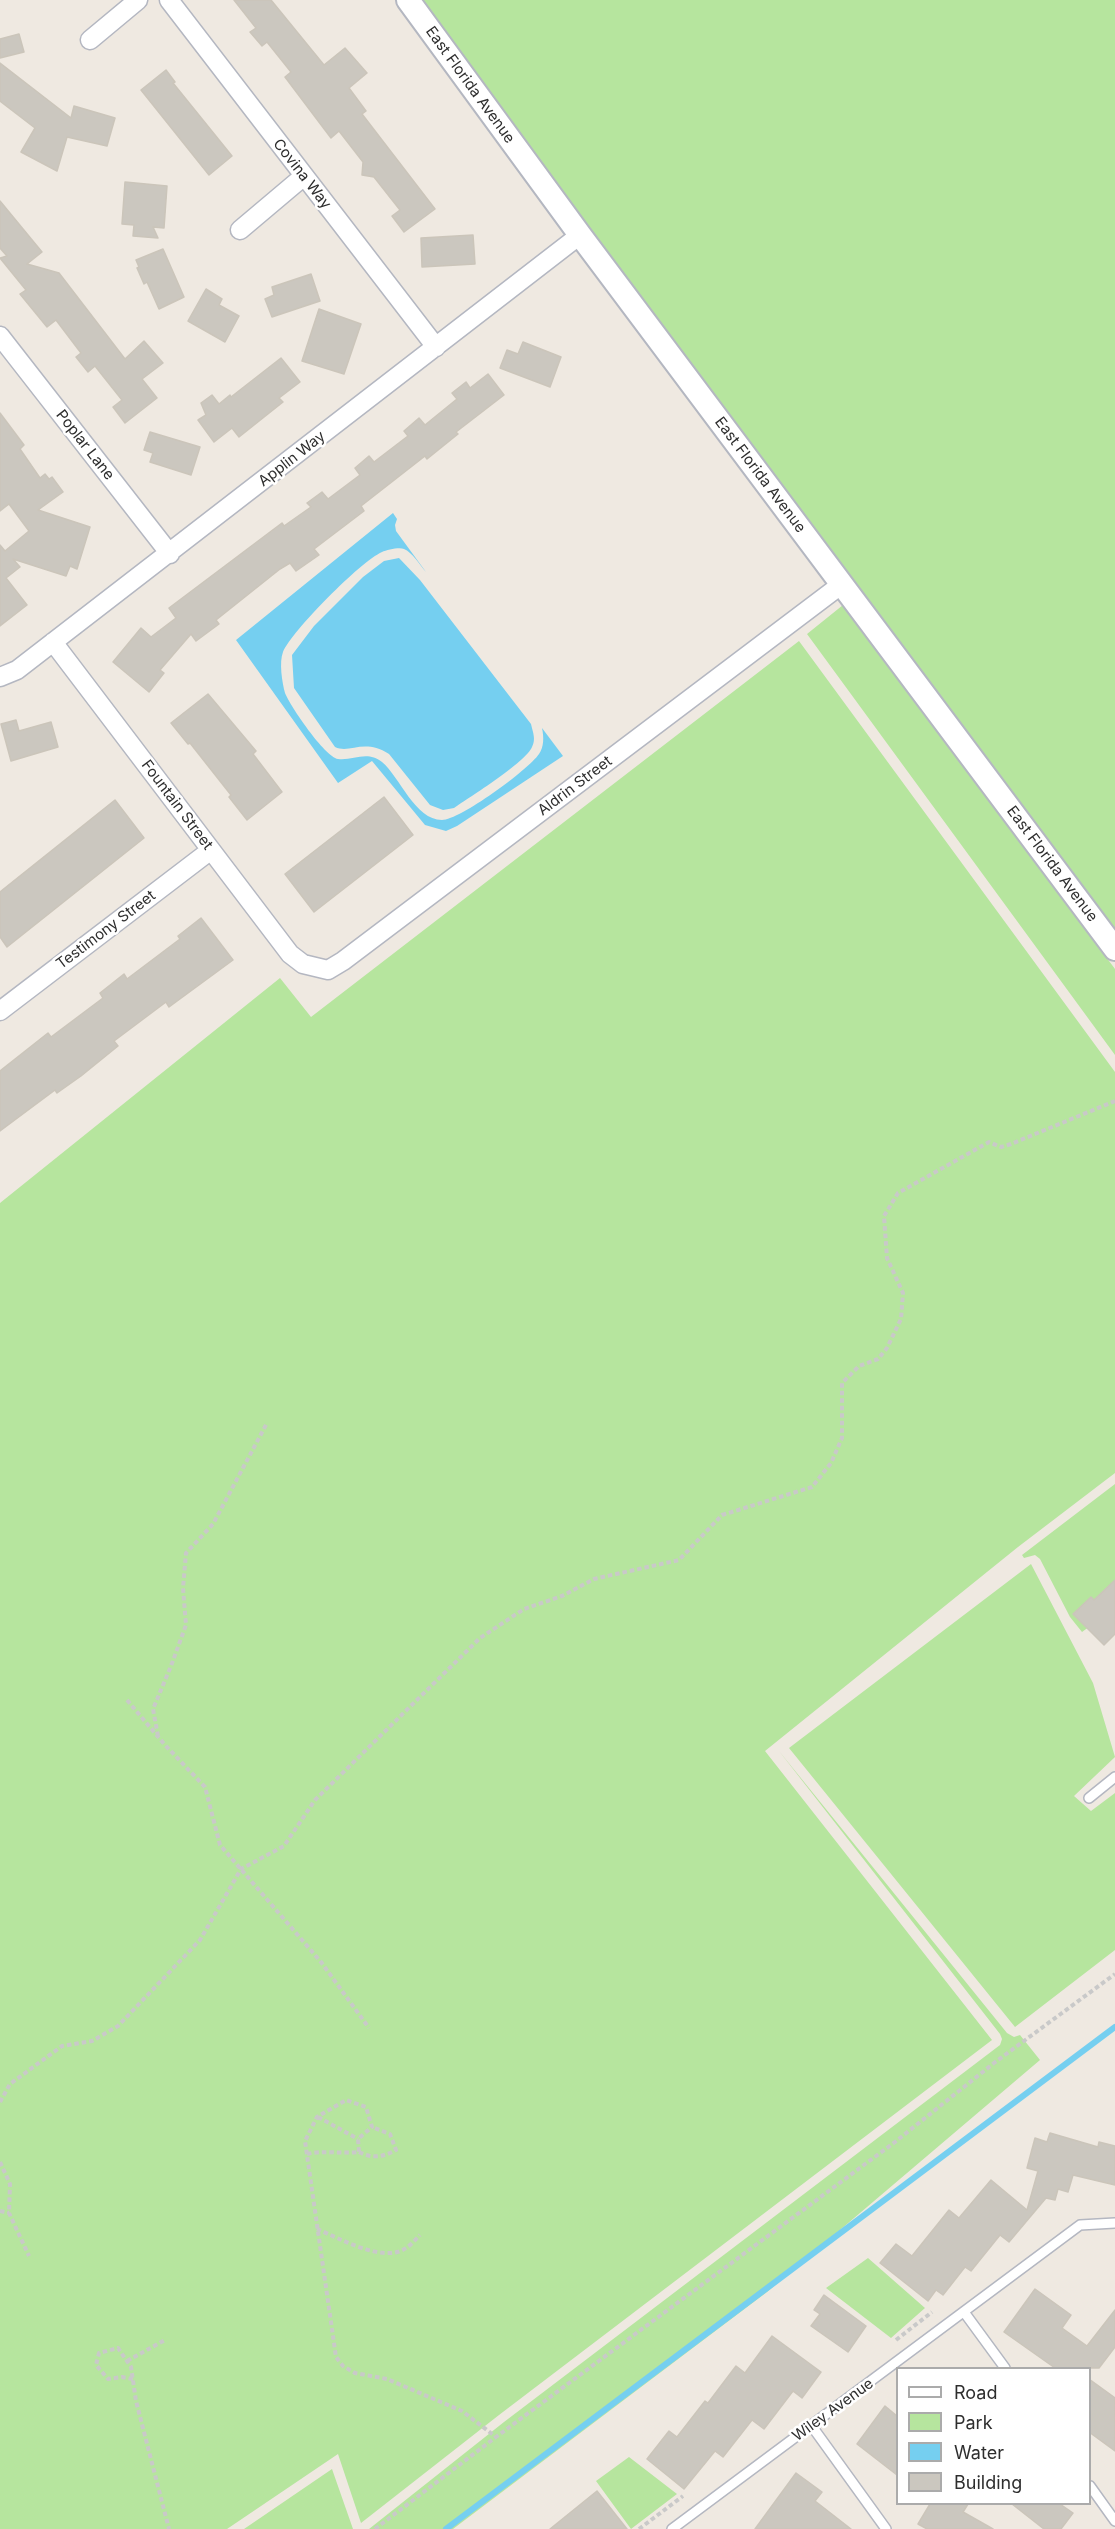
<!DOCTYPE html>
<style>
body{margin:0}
#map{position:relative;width:1115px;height:2529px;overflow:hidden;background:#efe9e1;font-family:Inter,sans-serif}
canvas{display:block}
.legend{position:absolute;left:896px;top:2367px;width:195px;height:138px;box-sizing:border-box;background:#fff;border:2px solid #ababab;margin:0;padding:8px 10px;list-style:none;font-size:18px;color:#2e2e2e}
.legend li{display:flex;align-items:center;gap:12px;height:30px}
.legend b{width:30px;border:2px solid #ababab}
</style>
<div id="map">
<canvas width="1115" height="2529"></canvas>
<ul class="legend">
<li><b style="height:8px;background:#fff"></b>Road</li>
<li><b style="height:16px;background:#b6e59e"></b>Park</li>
<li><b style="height:16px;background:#75cff0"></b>Water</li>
<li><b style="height:16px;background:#cbc7bf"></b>Building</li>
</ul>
</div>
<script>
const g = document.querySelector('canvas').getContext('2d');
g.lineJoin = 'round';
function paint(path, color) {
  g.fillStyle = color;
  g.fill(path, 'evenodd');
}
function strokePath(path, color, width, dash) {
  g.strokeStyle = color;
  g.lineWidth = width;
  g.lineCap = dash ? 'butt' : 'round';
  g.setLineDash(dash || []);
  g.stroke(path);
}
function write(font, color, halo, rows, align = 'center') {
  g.font = font + ' Inter,sans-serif';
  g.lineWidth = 5;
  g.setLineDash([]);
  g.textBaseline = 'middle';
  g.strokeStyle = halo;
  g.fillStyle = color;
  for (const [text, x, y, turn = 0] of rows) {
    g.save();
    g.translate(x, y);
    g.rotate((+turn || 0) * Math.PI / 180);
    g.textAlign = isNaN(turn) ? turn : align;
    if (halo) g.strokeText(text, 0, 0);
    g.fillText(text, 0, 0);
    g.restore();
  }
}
const green = new Path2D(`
 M408,0H1115V949Z
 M843,605L1115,969V1055L807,634Z
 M799,641L1115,1072V1473L1018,1547L765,1751L992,2040L499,2415L361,2523L338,2454L227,2529H0V1203L280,978L311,1017Z
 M1115,1484V1619L1101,1618L1082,1632L1070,1617L1040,1559L1035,1555L1024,1558L1022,1555Z
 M1031,1564L1093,1683L1115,1757L1074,1796L1091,1811L1115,1793V1950L1015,2027L789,1748Z
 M779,1751L1007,2033L1014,2037L1020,2035L1040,2060L767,2292L453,2529H369L504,2422L1000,2045L1002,2039L1000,2034Z
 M868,2258L925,2308L891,2338L826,2288Z
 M629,2457L677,2494L631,2529L596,2481Z
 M332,2469L353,2529H244Z`);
const water = new Path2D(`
 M393,513L397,519L395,525L396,531L426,572C420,565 412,552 404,549C399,547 387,550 382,552C361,561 292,631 283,652C279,662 282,682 285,693C290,706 325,757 338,759C353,761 367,750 382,762C400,777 415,820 442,820C460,820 528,770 539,754C544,747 544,737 542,728L563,756L457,826L446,831L425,825L372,761L338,783L236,640Z
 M399,558L420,580L531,724C533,733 536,739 532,747C526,762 470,797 454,808L443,810L430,805L389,754C364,738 350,754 335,747L294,688L292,655L314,626L363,577L384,561Z`);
const stream = new Path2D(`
 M446,2529L1115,2027`);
const building = new Path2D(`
 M234,0H271L324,65L345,48L367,73L349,88L366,111L362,114L435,209L404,232L392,216L400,210L374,177L362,175L363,162L339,131L331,138L285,77L291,72L267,42L262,46L250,32L256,28Z
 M19,34L24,52L0,58V39Z
 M0,63L71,118L74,106L115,118L107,146L67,137L57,171L21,152L35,128L0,101Z
 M166,70L175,82L173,83L232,156L209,175L141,90Z
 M125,182L167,186L164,228L153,227L158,238L133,236L134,225L122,224Z
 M0,201L42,252L27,264L59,273L125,359L144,341L163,363L142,379L157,398L125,423L113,407L122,400L95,366L88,372L76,357L81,353L56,320L47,327L20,294L26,290L0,258L7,256L0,248Z
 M473,235L475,264L422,267L421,238Z
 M163,249L184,297L159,309L147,282L144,284L137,268L139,267L136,260Z
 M311,274L320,301L272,317L265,299L274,295L272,287Z
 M206,289L222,299L219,305L239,316L225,342L188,321Z
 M319,309L361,324L344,374L302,361Z
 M523,342L561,357L550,387L500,368L507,350L518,354Z
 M281,358L300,382L279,398L283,402L239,437L232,428L214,442L198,420L206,415L201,403L212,395L219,404L230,395L231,397Z
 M488,374L504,395L456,432L458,434L427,459L425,456L361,506L364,511L314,549L319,555L296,571L290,563L280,569L216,620L219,624L196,641L191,634L160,670L164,673L149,692L113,662L141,628L151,637L176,618L169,608L282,523L284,526L311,507L307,503L322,492L328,499L360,475L355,468L369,456L374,462L408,436L404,431L419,418L425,425L457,399L452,393L466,382L470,388Z
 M0,413L24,445L20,449L40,478L45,474L49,479L52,477L63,492L38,510L90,527L77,569L70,566L66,576L13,559L20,567L6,578L27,605L0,626V545L5,551L29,531L9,504L0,511Z
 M150,432L200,447L191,475L150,462L153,453L144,450Z
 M208,694L256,751L253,754L282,792L247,820L229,797L231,795L190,743L188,744L171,723Z
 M16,720L19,731L51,722L58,747L11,761L1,724Z
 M384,797L413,835L314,912L285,874Z
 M115,800L144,838L7,947L0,937V892Z
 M201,918L233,960L169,1007L166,1002L114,1041L118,1046L81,1076L57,1093L55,1090L0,1131V1071L48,1033L51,1037L103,998L100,993L124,974L127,979L180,939L178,936Z
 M1115,1580V1634L1104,1645L1073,1614L1091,1597L1094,1600Z
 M1050,2133L1098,2147L1099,2142L1115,2146V2185L1073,2175L1068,2192L1058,2189L1055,2200L1046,2198L1009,2242L1000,2235L971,2271L965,2267L943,2295L936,2290L928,2301L880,2263L896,2244L912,2256L949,2210L959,2218L991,2180L1027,2210L1038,2171L1027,2168L1035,2138L1047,2142Z
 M1035,2289L1071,2315L1062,2328L1087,2346L1115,2310V2347L1099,2368H1055L1004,2332Z
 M824,2295L866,2326L848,2352L811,2326L820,2314L814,2310Z
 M772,2336L821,2372L802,2398L793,2391L764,2429L752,2420L723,2457L715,2451L684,2489L647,2459L669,2431L677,2437L705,2401L708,2403L736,2366L745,2373Z
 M1089,2379L1115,2398V2451L1089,2432Z
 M885,2406L897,2416V2475L857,2444Z
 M796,2473L822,2492L815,2501L851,2529H755Z
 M597,2491L627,2529H550Z
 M930,2504H968L963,2512L993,2529H927L918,2524Z
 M1012,2504H1060L1073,2513L1061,2529H1044Z`);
const path = new Path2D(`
 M127,1700L165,1745L205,1787L220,1845L321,1962L369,2028
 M158,1736L153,1709L171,1666L186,1625L183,1588L186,1553L213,1524L267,1423
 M0,2102L10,2084L62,2046L92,2041L118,2026L200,1940L241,1869L284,1846L315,1800L480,1638L524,1609L562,1596L594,1579L679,1560L722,1515L812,1487L831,1463L842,1438V1383L859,1366L878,1359L887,1348L901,1319L903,1293L887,1258L884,1216L898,1193L989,1142L1001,1147L1011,1144L1115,1101
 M318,2117L358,2139
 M359,2152C373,2159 383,2157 396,2150L390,2134L372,2127
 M307,2154C323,2150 341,2154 359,2152L358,2139L372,2127L366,2107L346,2100L317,2117L305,2141L336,2357L343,2366L355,2373L387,2379L462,2411L496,2437L895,2142L994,2063L1115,1974
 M0,2162L10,2184L9,2213L29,2256
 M0,2211L9,2213
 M317,2229C339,2238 384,2264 406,2248C411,2245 416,2239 420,2235
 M896,2340L932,2312
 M127,2361L165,2340
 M133,2379L122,2377L108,2379L96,2365L99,2353L118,2348L131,2367L136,2401L169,2529
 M375,2529L496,2437
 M639,2529L683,2496`);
const service = new Path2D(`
 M1089,1798L1115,1777
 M964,2312L1005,2368
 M811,2425L886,2529
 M1090,2486L1115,2521
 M672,2529L1080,2225L1115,2223`);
const minor = new Path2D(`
 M169,0L436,347
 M90,40L138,0
 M240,230L304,176
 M0,336L170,554
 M53,642L290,954L303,964L328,970L343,961L842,584
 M0,677L17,670L580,235
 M0,1011L211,850`);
const tertiary = new Path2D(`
 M408,0L580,235L1115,949`);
const streetNames = [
 ["East Florida Avenue",470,85,54],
 ["Covina Way",302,174,52],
 ["Poplar Lane",85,445,52],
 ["Applin Way",292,459,-38],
 ["East Florida Avenue",760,475,53],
 ["Aldrin Street",575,786,-37],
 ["Fountain Street",177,805,53],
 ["East Florida Avenue",1052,864,53],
 ["Testimony Street",106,930,-37],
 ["Wiley Avenue",833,2410,-36]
];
paint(green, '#b6e59e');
paint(water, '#75cff0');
strokePath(stream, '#75cff0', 6);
paint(building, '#cbc7bf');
strokePath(building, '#cbc5ba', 1.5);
strokePath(service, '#b4b7c1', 12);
strokePath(minor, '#b4b7c1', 21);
strokePath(tertiary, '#b4b7c1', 26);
strokePath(path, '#c9c9c9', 4, [4.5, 3]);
strokePath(service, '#fff', 9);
strokePath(minor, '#fff', 18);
strokePath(tertiary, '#fff', 22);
write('15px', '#2e2e2e', '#fff', streetNames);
</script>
